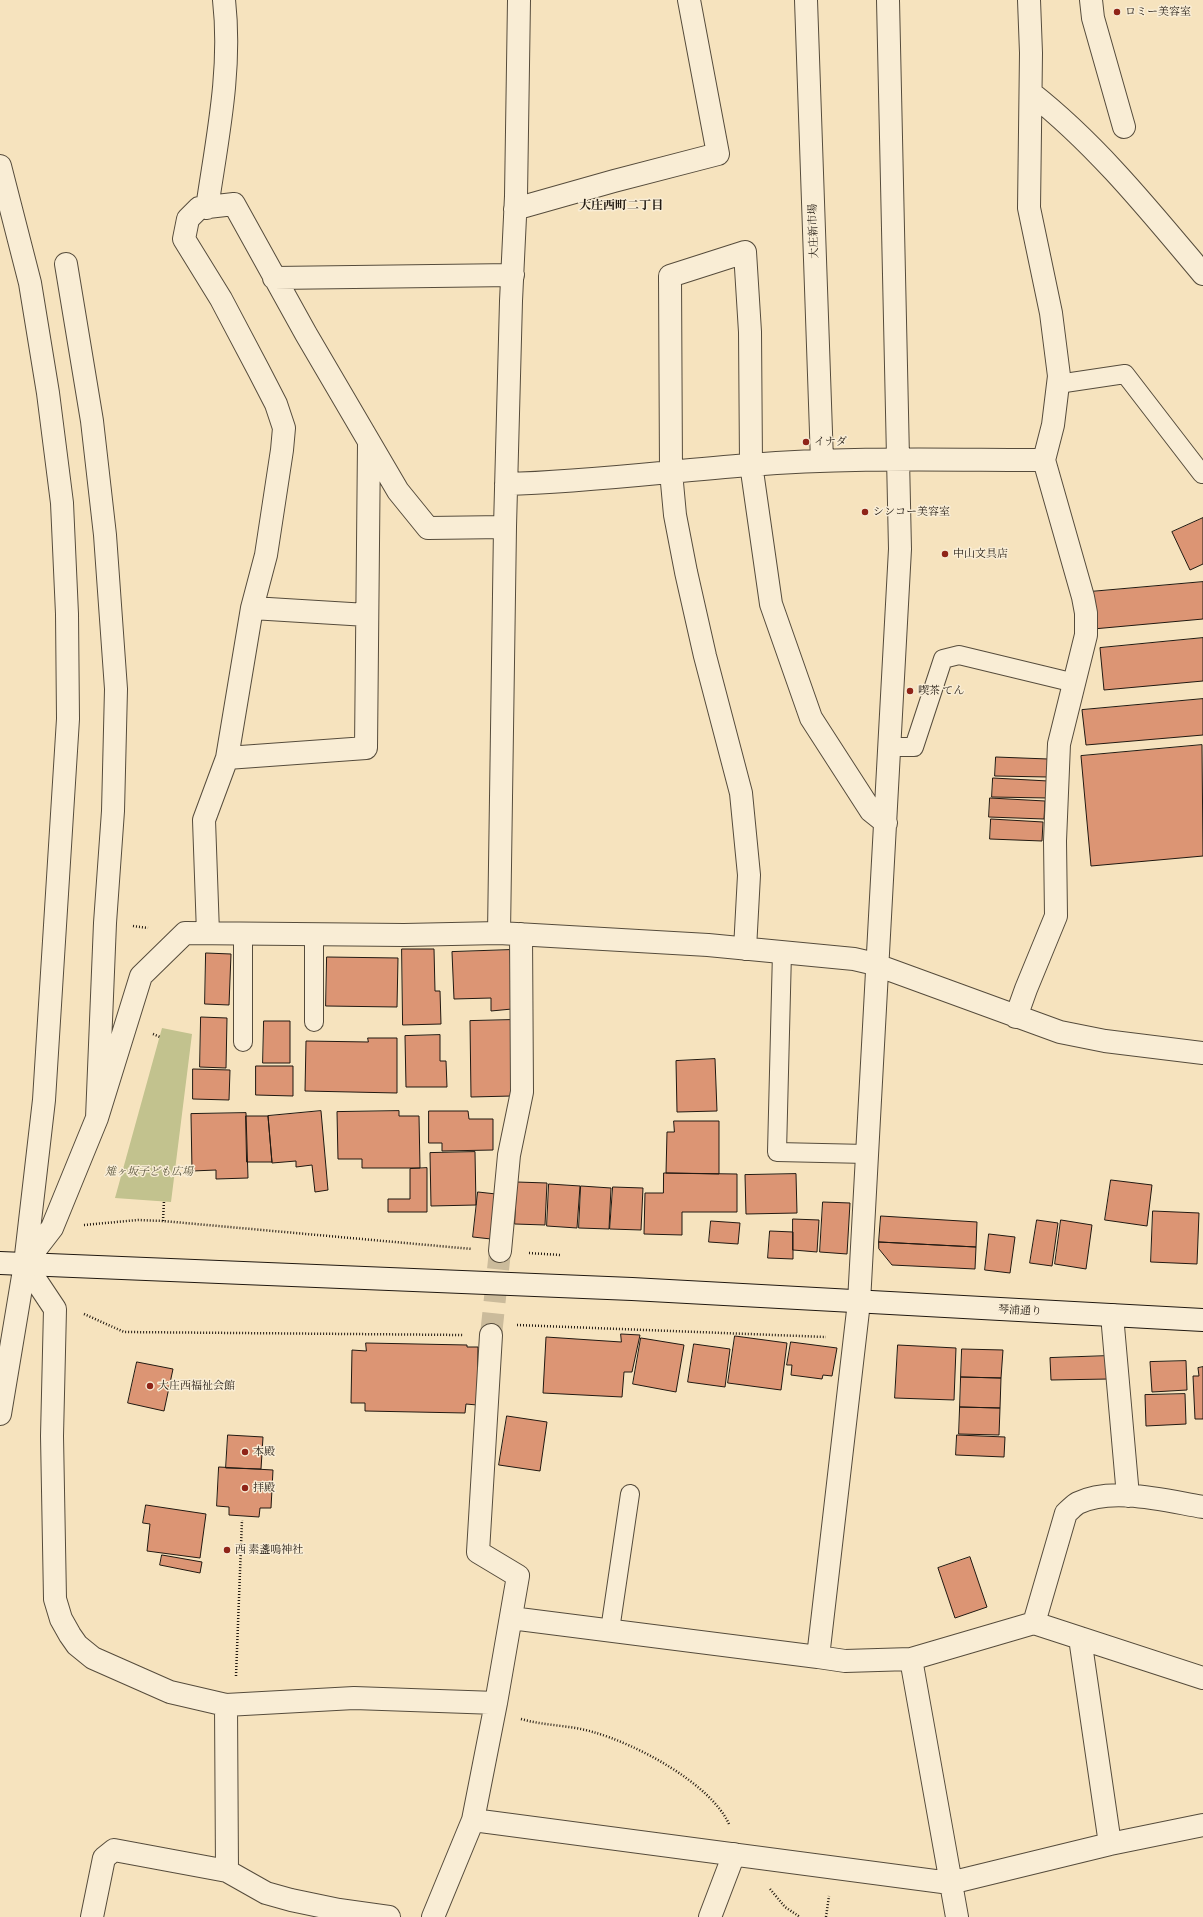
<!DOCTYPE html>
<meta charset="utf-8">
<style>
body{margin:0}
canvas{display:block;background:#f6e3be}
</style>
<canvas width="1203" height="1917"></canvas>
<script>
const g = document.querySelector('canvas').getContext('2d');
g.lineJoin = 'round';
function paint(path, color) {
  g.fillStyle = color;
  g.fill(path, 'evenodd');
}
function strokePath(path, color, width, dash) {
  g.strokeStyle = color;
  g.lineWidth = width;
  g.lineCap = dash ? 'butt' : 'round';
  g.setLineDash(dash || []);
  g.stroke(path);
}
function write(font, color, halo, rows, align = 'center') {
  g.font = font + ' "IM FELL French Canon","Noto Serif JP",serif';
  g.lineWidth = 3;
  g.setLineDash([]);
  g.textBaseline = 'middle';
  g.strokeStyle = halo;
  g.fillStyle = color;
  for (const [text, x, y, turn = 0] of rows) {
    g.save();
    g.translate(x, y);
    g.rotate((+turn || 0) * Math.PI / 180);
    g.textAlign = isNaN(turn) ? turn : align;
    if (halo) g.strokeText(text, 0, 0);
    g.fillText(text, 0, 0);
    g.restore();
  }
}
const green = new Path2D(`
 M162,1028L192,1034L171,1202L115,1198Z`);
const building = new Path2D(`
 M1203,518V564L1190,570L1172,532Z
 M1203,582V619L1093,629L1089,592Z
 M1203,638V681L1104,690L1100,648Z
 M1203,699V735L1086,745L1082,710Z
 M1202,745L1203,856L1091,866L1081,756Z
 M996,757L1048,759V777L995,776Z
 M993,778L1048,781V798L992,797Z
 M990,798L1045,801L1044,819L989,817Z
 M991,819L1043,822L1042,841L990,839Z
 M402,949H434L435,991H440L441,1024L403,1025Z
 M510,950L512,1009L491,1011V998L454,999L452,952Z
 M206,953L231,954L229,1005L205,1004Z
 M327,957L398,958L397,1007L326,1006Z
 M201,1017L227,1018L226,1068L200,1067Z
 M511,1020L512,1096L471,1097L470,1021Z
 M264,1021H290V1063H263Z
 M440,1035V1061H446L447,1087H406L405,1036Z
 M368,1038H397V1093L305,1091L306,1041L368,1042Z
 M715,1059L717,1111L677,1112L676,1061Z
 M256,1066H293V1096L256,1095Z
 M193,1069L230,1070L229,1100L193,1099Z
 M321,1111L328,1190L315,1192L312,1165L296,1167V1161L272,1163L268,1116Z
 M399,1111V1116H419L420,1168H362V1159H338L337,1112Z
 M429,1111H468L469,1119H493V1150L442,1151V1143H429Z
 M246,1113L248,1178L216,1179V1170L192,1171L191,1114Z
 M246,1116H268L272,1162H247Z
 M674,1121H719V1174L666,1173L667,1132H674Z
 M475,1152L476,1205L431,1206L430,1153Z
 M427,1168V1212H388V1199H410V1169Z
 M664,1173L737,1174V1212H682V1235L644,1234L645,1193H663Z
 M796,1174L797,1213L746,1214L745,1175Z
 M1111,1180L1152,1185L1147,1226L1105,1220Z
 M517,1182L547,1183L545,1225L515,1224Z
 M549,1184L580,1186L577,1228L547,1226Z
 M581,1186L611,1188L609,1229L579,1228Z
 M613,1187L643,1188L641,1230L610,1229Z
 M478,1192L496,1194L491,1239L473,1237Z
 M823,1202L850,1203L847,1254L820,1252Z
 M1153,1211L1199,1213L1197,1264L1151,1262Z
 M881,1216L977,1222L976,1247L879,1242Z
 M793,1219L819,1220L817,1252L793,1250Z
 M1037,1220L1058,1223L1052,1266L1030,1263Z
 M1061,1220L1092,1225L1086,1269L1055,1264Z
 M711,1221L740,1223L738,1244L709,1242Z
 M770,1231L793,1232V1259L768,1258Z
 M989,1234L1015,1237L1010,1273L985,1270Z
 M879,1242L976,1247L975,1269L892,1265L879,1249Z
 M621,1334L640,1335L632,1372H624L622,1397L543,1393L546,1337L621,1342Z
 M735,1336L787,1343L781,1390L728,1383Z
 M641,1338L684,1345L676,1392L633,1384Z
 M791,1342L837,1348L832,1376L823,1375L822,1379L791,1375L792,1365H787Z
 M366,1343L467,1345V1347H478L477,1405L466,1404L465,1413L365,1411V1403H351L352,1350L366,1351Z
 M694,1344L730,1349L725,1387L688,1382Z
 M898,1345L956,1348L954,1400L895,1398Z
 M962,1349L1003,1350L1001,1378L961,1377Z
 M1108,1356L1109,1379L1051,1380L1050,1358Z
 M1186,1361L1187,1390L1152,1392L1150,1362Z
 M137,1362L173,1369L164,1411L128,1403Z
 M1203,1367V1419H1195L1193,1376H1199L1198,1368Z
 M961,1377L1001,1378L1000,1408L960,1407Z
 M1185,1394L1186,1424L1146,1426L1145,1395Z
 M960,1407L1000,1408L999,1435L959,1434Z
 M507,1416L547,1422L540,1471L499,1465Z
 M228,1435L263,1437L261,1469L226,1468Z
 M957,1435L1005,1437L1004,1457L956,1455Z
 M219,1467L273,1470L271,1508H260L259,1517L229,1515V1507L217,1506Z
 M146,1505L206,1514L200,1558L147,1551L150,1524L143,1523Z
 M162,1555L202,1562L200,1573L160,1565Z
 M970,1557L987,1607L955,1618L938,1568Z`);
const streetTunnel = new Path2D(`
 M491,1335L500,1251`);
const path = new Path2D(`
 M133,926L148,928
 M153,1034L160,1037
 M163,1221L164,1201
 M84,1225L138,1220L163,1221L472,1249
 M529,1253L560,1255
 M84,1314L124,1332L463,1335
 M517,1325L826,1337
 M236,1676L242,1520
 M521,1719C545,1726 570,1725 593,1732C636,1744 710,1783 729,1824
 M770,1889L785,1907L800,1917
 M826,1917L829,1896`);
const lane = new Path2D(`
 M1058,384L1125,374L1202,474
 M890,747H914L943,659L959,655L1075,683
 M782,952L777,1152L867,1154
 M314,1022V934
 M243,1042V934
 M610,1630L630,1494`);
const street = new Path2D(`
 M519,0L516,196L511,301L505,527L499,933L708,945L854,959L871,963L1060,1032L1105,1041L1203,1053
 M806,0L822,461
 M1091,0L1093,18L1124,127
 M1031,93C1096,144 1150,211 1203,274
 M0,166L30,283L48,393L62,503L67,614L68,719L44,1100L25,1264L0,1414
 M207,208C217,139 232,70 224,0
 M515,209L614,181L718,154L689,0
 M66,264L92,421L105,535L116,689L113,811L105,923L97,1118
 M274,278L513,275
 M506,484C589,482 669,471 750,465C848,457 946,460 1044,460
 M367,615L252,608L266,555L282,450L284,428L276,404L259,371L221,299L184,239L188,219L199,208L234,204L306,334L398,491L428,528L505,527
 M227,758L366,748L369,442
 M208,933L204,820L227,758L252,608
 M745,949L749,875L741,793L705,656L686,572L675,515L671,472L670,276L745,252L750,332L751,464L771,604L811,718L871,811L886,823
 M1016,1017L1026,989L1056,916L1055,841L1059,744L1086,635V613L1083,597L1044,460L1053,425L1059,376L1051,313L1029,208L1031,53L1029,0
 M500,1251L509,1155L522,1092L521,934
 M25,1263L52,1228L97,1118L141,976L185,933L404,935L499,933
 M25,1264L55,1309L52,1436L55,1599L61,1619L70,1635L77,1645L93,1658L170,1692L226,1705L354,1698L496,1703L518,1576L478,1552L491,1335
 M1112,1315L1128,1496
 M511,1618L818,1657L859,1302L900,549L888,0
 M1034,1623L1066,1513C1070,1510 1074,1505 1078,1503C1112,1486 1167,1501 1203,1507
 M1080,1638L1110,1844
 M818,1657L845,1661L911,1659L1034,1623L1203,1678
 M911,1659L957,1917
 M226,1705L227,1871
 M473,1820L950,1883L1110,1844L1203,1825
 M92,1917L104,1858L114,1850L227,1871L266,1893L291,1900L339,1910L389,1917
 M433,1917L473,1820L496,1703
 M710,1917L734,1854`);
const secondary = new Path2D(`
 M0,1263L632,1289L1203,1320`);
const markers = [
 [1117,12,4,"#8f2418"],
 [806,442,4,"#8f2418"],
 [865,512,4,"#8f2418"],
 [945,554,4,"#8f2418"],
 [910,691,4,"#8f2418"],
 [150,1386,4,"#8f2418"],
 [245,1452,4,"#8f2418"],
 [245,1488,4,"#8f2418"],
 [227,1550,4,"#8f2418"]
];
const poiNames = [
 ["ロミー美容室",1125,12],
 ["イナダ",814,442],
 ["シンコー美容室",873,512],
 ["中山文具店",953,554],
 ["喫茶 てん",918,691],
 ["大庄西福祉会館",158,1386],
 ["本殿",253,1452],
 ["拝殿",253,1488],
 ["西 素盞嗚神社",235,1550]
];
const streetNames = [
 ["大庄新市場",814,231,-92],
 ["琴浦通り",1020,1311,3]
];
const parkNames = [
 ["雉ヶ坂子ども広場",149,1172]
];
const neighbourhoodNames = [
 ["大庄西町二丁目",621,206]
];
paint(green, '#c2c28e');
paint(building, '#dc9574');
strokePath(building, '#211911', 1);
strokePath(streetTunnel, '#cbbb9b', 22, [22, 11]);
strokePath(lane, '#564c3c', 20);
strokePath(street, '#564c3c', 24);
strokePath(secondary, '#211911', 24);
strokePath(path, '#211911', 2.5, [1, 2]);
strokePath(lane, '#f9edd5', 18);
strokePath(street, '#f9edd5', 22);
strokePath(secondary, '#f9edd5', 22);
for (const [x, y, r, color] of markers) {
  const dot = new Path2D();
  dot.arc(x, y, r, 0, 2 * Math.PI);
  g.fillStyle = color;
  g.fill(dot);
  strokePath(dot, '#f9edd5', 1.5);
}
write('11px', '#211911', '#f9edd5', poiNames, 'left');
write('11px', '#211911', '#f9edd5', streetNames);
write('italic 11px', '#59543d', '#f9edd5', parkNames);
write('bold 12px', '#211911', '#f9edd5', neighbourhoodNames);
</script>
